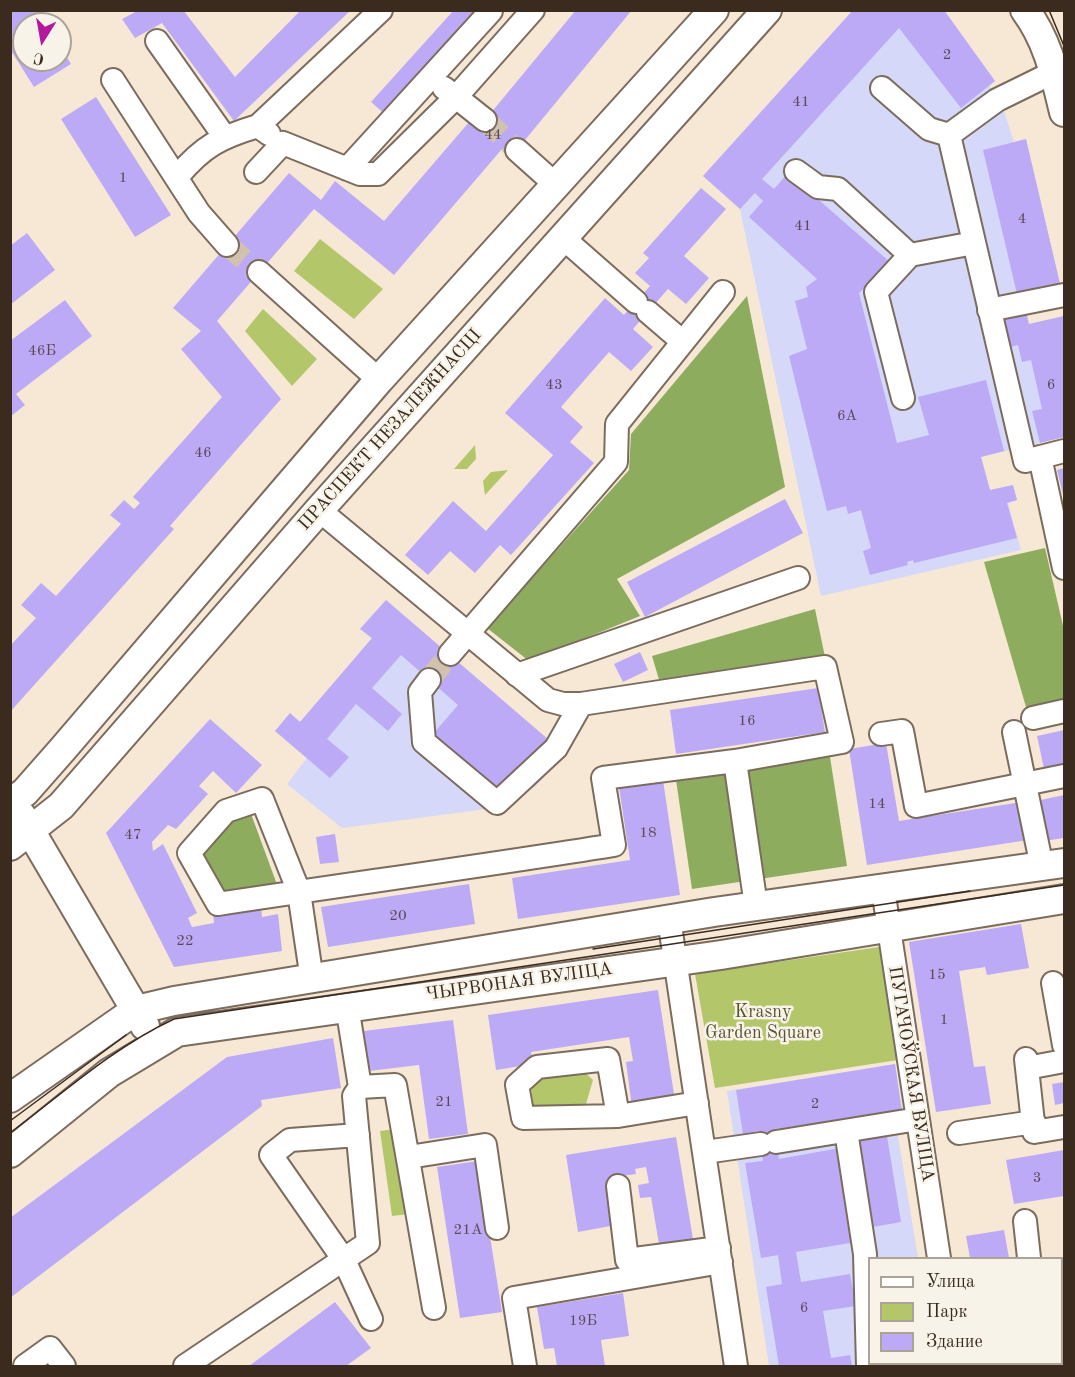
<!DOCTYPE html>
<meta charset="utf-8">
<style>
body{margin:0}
#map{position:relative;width:1075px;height:1377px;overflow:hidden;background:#f6e8d5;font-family:"Old Standard TT",serif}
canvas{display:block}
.frame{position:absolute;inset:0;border:12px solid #3b2a1e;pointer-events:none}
.legend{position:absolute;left:868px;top:1257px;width:195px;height:108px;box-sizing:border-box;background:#f7f3e8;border:2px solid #aca397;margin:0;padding:8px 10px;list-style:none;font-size:18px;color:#3b2a1e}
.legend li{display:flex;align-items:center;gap:12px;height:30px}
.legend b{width:30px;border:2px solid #aca397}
.north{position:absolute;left:12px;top:12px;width:60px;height:60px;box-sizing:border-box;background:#f7f3e8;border:2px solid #aca397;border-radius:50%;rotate:191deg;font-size:16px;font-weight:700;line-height:24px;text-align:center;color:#3b2a1e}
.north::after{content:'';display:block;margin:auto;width:21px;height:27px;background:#b5179e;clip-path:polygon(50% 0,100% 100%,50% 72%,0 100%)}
</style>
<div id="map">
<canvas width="1075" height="1377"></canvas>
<div class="frame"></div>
<ul class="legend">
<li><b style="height:8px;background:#fff"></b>Улица</li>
<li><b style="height:16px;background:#b3c76a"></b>Парк</li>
<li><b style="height:16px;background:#bcaaf7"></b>Здание</li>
</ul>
<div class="north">С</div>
</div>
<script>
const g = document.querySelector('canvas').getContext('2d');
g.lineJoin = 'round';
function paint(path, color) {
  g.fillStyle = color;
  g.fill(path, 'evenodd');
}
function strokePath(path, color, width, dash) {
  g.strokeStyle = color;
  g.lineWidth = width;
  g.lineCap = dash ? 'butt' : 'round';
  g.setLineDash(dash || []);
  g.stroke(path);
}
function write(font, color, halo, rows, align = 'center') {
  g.font = font + ' "Old Standard TT",serif';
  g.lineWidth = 5;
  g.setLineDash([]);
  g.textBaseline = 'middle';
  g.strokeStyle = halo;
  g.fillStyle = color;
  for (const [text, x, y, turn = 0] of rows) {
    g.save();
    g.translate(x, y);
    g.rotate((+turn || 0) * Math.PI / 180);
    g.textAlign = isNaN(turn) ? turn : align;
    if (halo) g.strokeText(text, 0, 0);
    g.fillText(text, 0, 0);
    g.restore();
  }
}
const built = new Path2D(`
 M853,11H944L995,81L989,86L1004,111L1014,142L1026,139L1061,288L1026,312L1029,324L1064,316V437L981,457L990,490L1013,485L1017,500L1008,503L1021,550L821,596L740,209L703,176Z
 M386,600L563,754L535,787L502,807L342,828L287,784L307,758L275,731L290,713L300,722L372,639L360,629Z
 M895,1064L902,1111L894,1112L918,1258H870V1364H935V1366H769L727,1091Z`);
const green = new Path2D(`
 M320,239L383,289L354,319L294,271Z
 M263,309L317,359L292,386L245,331Z
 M475,445L476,459L467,469H454Z
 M508,470L485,495L483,481L491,472Z
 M879,947L898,1060L715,1088L695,974Z
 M578,1066L593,1080L586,1104L533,1106L531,1087L545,1071Z
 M396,1129L409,1214L392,1216L380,1131Z`);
const forest = new Path2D(`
 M747,296L785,487L617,579L640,616L529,661L487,628L629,470L631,434Z
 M1045,548L1064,630V700L1026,707L984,562Z
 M815,609L825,657L660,683L652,656Z
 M830,757L847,866L692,889L676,780Z
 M250,811L279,890L224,899L198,853L229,818Z`);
const building = new Path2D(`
 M10,10H37L46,24H24V60H60V46L71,64L34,87L10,49Z
 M139,10H183L235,77L301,10H351L234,121L162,23L135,38L122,19Z
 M454,10H483L388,117L371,102Z
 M576,10H632L511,157L502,149L394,275L314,209L217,321L281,399L170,526L174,529L10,712V646L36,618L21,605L41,583L56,596L121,524L110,515L124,500L134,509L140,503L133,497L222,397L181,349L201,331L173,308L289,173L321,200L335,181L384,221L470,121L485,120Z
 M853,10H944L995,81L961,108L899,28L762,179L774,189L788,173L891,263L859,293L897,443L929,435L918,397L986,380L1004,451L981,457L990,490L1013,485L1017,500L1007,503L1017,538L914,563L913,560L907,562L908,565L870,575L863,551L871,548L861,510L848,514L846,506L827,511L789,356L807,349L795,301L808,297L806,287L817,279L749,217L763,201L755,193L740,209L703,176Z
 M96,97L171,215L135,237L61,119Z
 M1026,139L1061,288L1018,298L983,150Z
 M701,188L726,209L684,256L709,278L686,304L668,289L633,329L653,347L631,371L609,352L561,407L583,427L570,442L594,463L511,555L500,545L475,573L450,551L428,575L405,555L453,501L486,531L553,455L505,413L605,298L624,315L650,286L635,273L649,258L643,253Z
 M27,233L55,270L10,305V246Z
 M65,300L92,336L16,394L25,405L10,417V341Z
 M1026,312L1029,324L1064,316V437L1040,443L1032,411L1042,409L1031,360L1022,362L1018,345L1010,347L1003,318Z
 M1064,468V499L1057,470Z
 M785,499L803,533L645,617L627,582Z
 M386,600L549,740L498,799L428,740L458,705L401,655L372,688L402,714L388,731L356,704L327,739L349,757L330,778L275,731L290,713L300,722L372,638L360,629Z
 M640,652L648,670L623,682L614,664Z
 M818,688L825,732L676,754L670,710Z
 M210,719L262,765L236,793L213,771L199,786L208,794L176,829L168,825L152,842L153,851L163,844L197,913L188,918L192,927L214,923L213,914L261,906L262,917L278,914L282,951L174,967L106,833Z
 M1064,730V769L1045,773L1037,736Z
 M886,743L899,821L1022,802L1028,840L867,865L849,749Z
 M663,780L680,895L518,919L512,878L630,860L619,787Z
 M1064,795V838L1044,841L1036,801Z
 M335,834L339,862L320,864L316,837Z
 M469,884L475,924L328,947L321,907Z
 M1021,924L1029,968L987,975L985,967L959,971L974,1067L985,1066L991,1104L936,1112L909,942Z
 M658,990L675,1101L632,1107L626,1062L633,1061L629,1037L531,1052L533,1064L496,1070L488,1015Z
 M453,1020L468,1134L429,1139L419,1065L369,1071L364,1031Z
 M333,1038L341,1088L261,1100L262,1106L10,1298V1218L227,1057Z
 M895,1064L902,1111L774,1129L779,1159L840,1148L856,1242L796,1252L801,1282L850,1274L856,1306L823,1311L831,1358L850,1355L852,1366H779L766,1287L782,1284L778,1255L761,1258L745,1163L763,1161L759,1131L743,1134L736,1090Z
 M1064,1082V1103L1055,1105L1052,1084Z
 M887,1136L901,1222L873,1227L859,1141Z
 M676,1137L693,1239L659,1244L651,1197L640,1198L638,1185L649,1183L646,1167L635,1169L636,1174L608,1178L616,1225L578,1232L566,1155Z
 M1064,1150V1196L1014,1204L1006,1160Z
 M478,1161L502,1312L460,1318L437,1167Z
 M1004,1230L1009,1258H970L966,1236Z
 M623,1293L629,1336L601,1340L605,1366H557L554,1348L544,1349L537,1307Z
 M335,1302L371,1348L346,1366H249Z
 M987,1364H1026V1366H987Z`);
const minorTunnel = new Path2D(`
 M485,120L517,150
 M227,245L259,272
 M429,680L450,654`);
const minor = new Path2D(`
 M157,41L224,136
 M1054,72L997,100L949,135L1025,461L1064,451
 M113,80L199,213L227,245
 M444,88L456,97L533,10
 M882,88L929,129L949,135
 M258,126L381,10
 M517,150L555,184
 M347,169L491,11
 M796,171L818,187L838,189L910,255L974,243
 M256,172L283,143L360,174H378L456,97L485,120
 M178,176C203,146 221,137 258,126L269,134
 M562,237L636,302
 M259,272L379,380
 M989,310L1064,295
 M648,312L683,342
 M903,398L876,292L910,255
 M1040,457L1064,568
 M450,654L616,462L617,424L723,292
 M517,675L798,578
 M429,680L420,692L424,742L497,803L556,748L581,704
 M1033,718L1064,711
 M1014,732L1042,867
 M881,734L902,731L916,806L1064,776
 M735,761L756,906
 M883,889L939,1258
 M669,919L736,1366
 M312,980L299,892L262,799L226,811L189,853L218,904C350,884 483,866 614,845L603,778L735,761L842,742L825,667L581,704H563L548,700L319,510
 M1053,983L1064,1045
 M347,1006L360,1087L395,1085L434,1308
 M1026,1059L1034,1132L1064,1127
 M1027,1068L1064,1061
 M618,1116L608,1059L537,1067L517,1085L523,1118L618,1116L697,1103
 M846,1131L865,1254L868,1366
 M959,1133L1034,1122
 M358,1135L290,1140L271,1155L344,1260L371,1319
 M776,1142L918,1119
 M705,1152L761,1144
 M409,1157L485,1145L497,1228
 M618,1186L627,1260L719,1248
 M1025,1221L1029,1258
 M955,1364L956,1366
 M1043,1364V1366
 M25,1366L50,1348L64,1366
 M185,1366L368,1243L354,1096L360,1087
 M525,1366L514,1298L721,1262`);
const major = new Path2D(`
 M1025,10C1048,41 1055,75 1064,112
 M10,803L25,792L62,750L379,380L714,10
 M21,815L145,1026
 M10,846L61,806L319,510L767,10
 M10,1098L136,1010L174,1001L714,912L1064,863
 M10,1153L109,1073L177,1032L721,955L1064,899`);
const tram = new Path2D(`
 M1049,10L1064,46
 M1064,10V12
 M593,949L970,891
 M10,1121L126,1035
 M10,1133C63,1093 114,1047 174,1019L1064,885`);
const numberNames = [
 ["2",947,55],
 ["41",801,102],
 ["44",493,135],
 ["1",123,178],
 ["4",1022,219],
 ["41",803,226],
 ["46Б",42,351],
 ["43",554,385],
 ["6",1051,385],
 ["6А",847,416],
 ["46",203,453],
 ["16",747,721],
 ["14",877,804],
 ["18",648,833],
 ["47",133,835],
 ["20",398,916],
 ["22",185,941],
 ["15",937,975],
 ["1",944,1020],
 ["21",444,1102],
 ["2",815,1104],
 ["3",1037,1178],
 ["21А",468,1230],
 ["6",804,1308],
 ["19Б",583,1321]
];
const streetNames = [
 ["ПРАСПЕКТ НЕЗАЛЕЖНАСЦІ",390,430,-48],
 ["ЧЫРВОНАЯ ВУЛІЦА",519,982,-8],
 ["ПУГАЧОЎСКАЯ ВУЛІЦА",911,1074,81]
];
const parkNames = [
 ["Krasny",763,1012],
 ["Garden Square",763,1033]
];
paint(built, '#d5d8f9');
paint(green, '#b3c76a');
paint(forest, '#8eac5e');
paint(building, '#bcaaf7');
strokePath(minorTunnel, '#d1c2b0', 22, [22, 11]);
strokePath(minor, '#7c6c5e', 26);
strokePath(major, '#7c6c5e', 32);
strokePath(minor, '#fff', 22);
strokePath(major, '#fff', 28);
strokePath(tram, '#3b2a1e', 1.5);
write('15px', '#5b4a54', null, numberNames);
write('18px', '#3b2a1e', '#f7f3e8', streetNames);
write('18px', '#595131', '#f7f3e8', parkNames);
</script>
